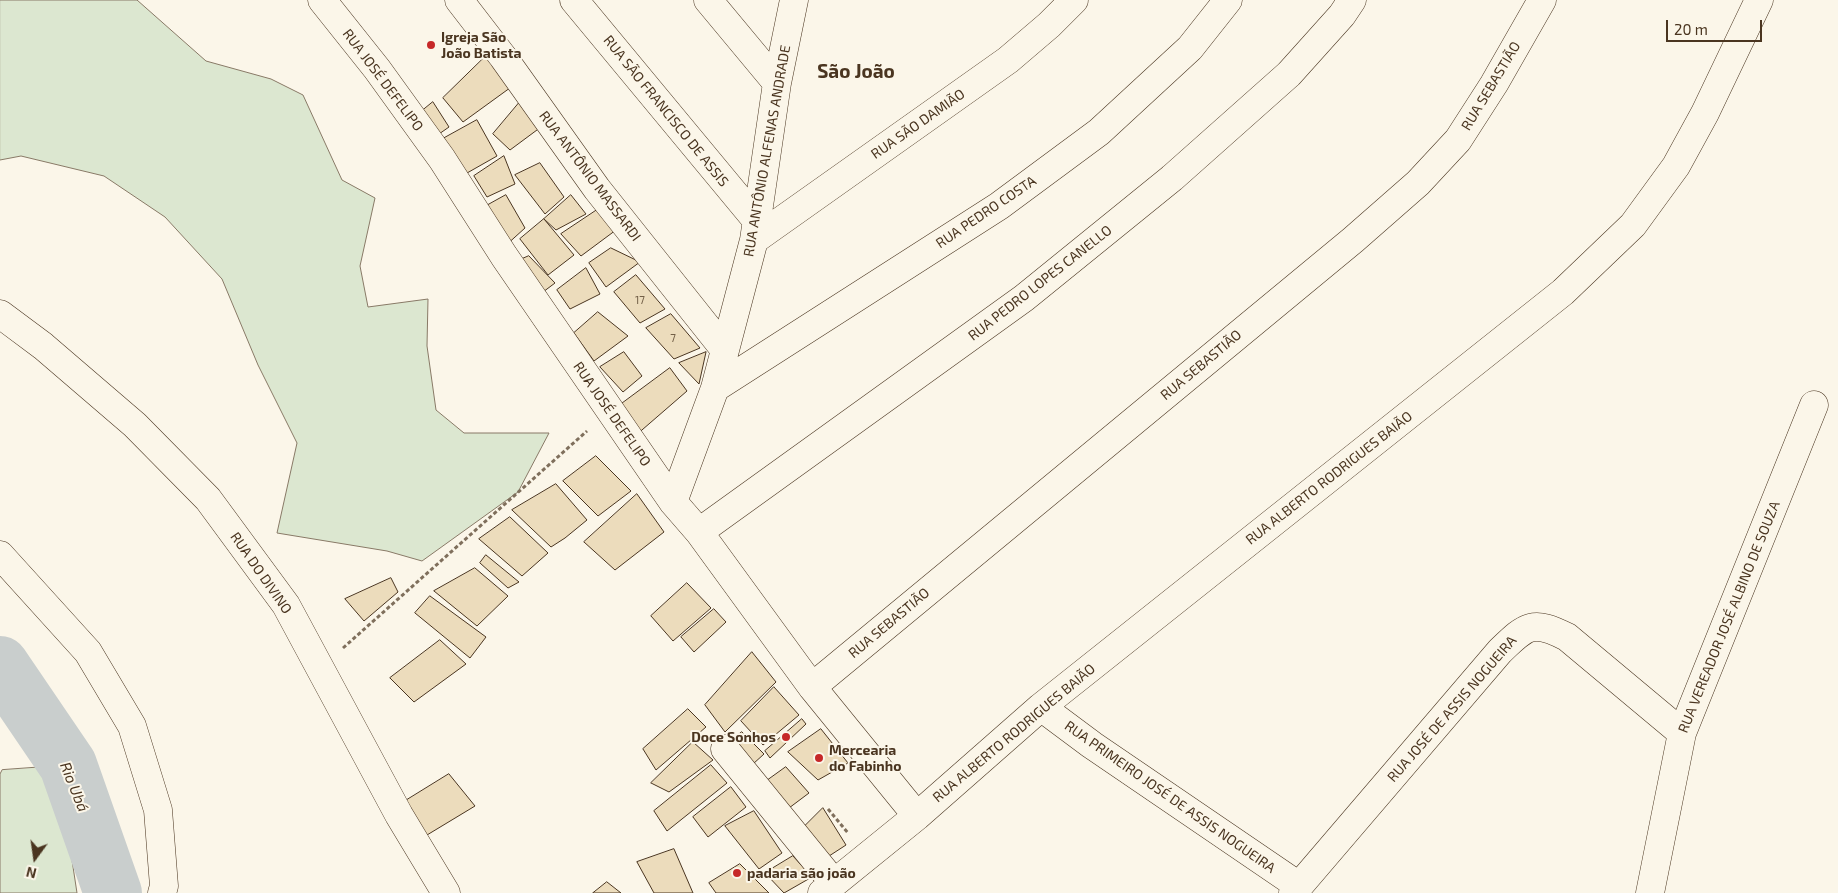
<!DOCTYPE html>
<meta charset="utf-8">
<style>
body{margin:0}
#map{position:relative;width:1838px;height:893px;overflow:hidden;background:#fbf6e9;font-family:"Exo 2",sans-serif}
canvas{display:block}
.north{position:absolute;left:10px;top:833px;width:50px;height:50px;-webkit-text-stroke:4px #fbf6e9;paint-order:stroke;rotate:194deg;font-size:14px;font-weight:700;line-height:20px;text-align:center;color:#4a3520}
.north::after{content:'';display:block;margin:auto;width:18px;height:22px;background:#4a3520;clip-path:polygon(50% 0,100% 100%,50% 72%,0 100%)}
.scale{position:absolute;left:1666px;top:20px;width:96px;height:22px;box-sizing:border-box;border:2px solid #4a3520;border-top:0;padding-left:6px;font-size:15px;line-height:18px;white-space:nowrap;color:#4a3520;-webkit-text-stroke:4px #fbf6e9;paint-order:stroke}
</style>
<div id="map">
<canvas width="1838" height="893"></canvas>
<div class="north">N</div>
<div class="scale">20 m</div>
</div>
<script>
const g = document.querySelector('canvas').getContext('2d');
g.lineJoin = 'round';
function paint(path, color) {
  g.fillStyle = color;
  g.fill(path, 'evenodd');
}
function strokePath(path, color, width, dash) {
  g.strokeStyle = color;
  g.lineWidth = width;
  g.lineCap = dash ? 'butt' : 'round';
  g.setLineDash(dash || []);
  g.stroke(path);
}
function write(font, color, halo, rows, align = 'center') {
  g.font = font + ' "Exo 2",sans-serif';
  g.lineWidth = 4;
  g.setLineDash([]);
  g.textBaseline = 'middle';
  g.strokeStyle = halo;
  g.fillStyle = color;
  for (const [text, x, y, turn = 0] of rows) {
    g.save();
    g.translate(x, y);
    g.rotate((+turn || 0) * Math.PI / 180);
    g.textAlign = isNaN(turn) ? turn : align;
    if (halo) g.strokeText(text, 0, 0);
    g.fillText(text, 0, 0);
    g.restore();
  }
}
const green = new Path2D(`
 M0,0H137L206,61L271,79L303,95L342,180L375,198L360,266L368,307L428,299L427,346L436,410L464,433H549L518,492L422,561L387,551L277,533L297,443L258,365L222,279L165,217L104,176L21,156L0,160Z
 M44,767L70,847L77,893H0V774L2,770Z`);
const river = new Path2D(`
 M0,665L68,765L113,893`);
const building = new Path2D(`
 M486,56L514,85L463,122L443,98Z
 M433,102L449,127L439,134L422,111Z
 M519,103L541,127L510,150L493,134Z
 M477,120L497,156L460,177L439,141Z
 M504,156L515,184L487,197L474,176Z
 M540,163L564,197L545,214L515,175Z
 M506,195L525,228L504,247L479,210Z
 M571,195L586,214L556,230L544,219Z
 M600,208L616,230L581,256L561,234Z
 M544,219L574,255L548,275L520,239Z
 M611,248L640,262L606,287L589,263Z
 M529,256L555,283L543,292L515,262Z
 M586,268L600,294L570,309L557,290Z
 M636,275L665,309L640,323L614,292Z
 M598,312L628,336L594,361L574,333Z
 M671,314L700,348L674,359L646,328Z
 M624,352L642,376L623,392L600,367Z
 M706,352L699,384L679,363Z
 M670,368L687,391L635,436L620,405Z
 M596,456L631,491L598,516L563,481Z
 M556,484L587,520L565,538L551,547L512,510Z
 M637,494L664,532L615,570L584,542Z
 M510,517L548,553L522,576L479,539Z
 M486,555L519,582L508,588L480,563Z
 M475,568L508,596L477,626L434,591Z
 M391,578L398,592L364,621L345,599Z
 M687,583L711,608L673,641L651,616Z
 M430,596L486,637L470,658L415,613Z
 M714,609L726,622L694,652L681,637Z
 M440,640L466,664L414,702L390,678Z
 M752,652L776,682L725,732L705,705Z
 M774,687L799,715L763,745L741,721Z
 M688,709L706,727L656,770L643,749Z
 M802,719L806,724L770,758L765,751Z
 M821,729L848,763L818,780L788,752Z
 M742,732L764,754L753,764L729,742Z
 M693,742L713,760L669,792L651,783Z
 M711,765L727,783L667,831L654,811Z
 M786,767L809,793L785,811L761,785Z
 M449,774L475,806L427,835L402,803Z
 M731,787L746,807L708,837L693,817Z
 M823,808L846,845L826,858L804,827Z
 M754,811L782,853L759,869L725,826Z
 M674,849L693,893H654L637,862Z
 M793,856L812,877L784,893L765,873Z
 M740,864L769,893H716L709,883Z
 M607,882L621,893H593Z`);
const path = new Path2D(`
 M343,648L587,431
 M828,809L848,833`);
const minor = new Path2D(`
 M322,0L377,69L442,159L504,256L673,502L699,532L812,687L917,816
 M459,0L503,57L597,189L725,350
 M574,0L758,222
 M708,0L777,83
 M754,240L1008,60L1049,25L1074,0
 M0,314L43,346L135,425L208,499L286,605L399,815L446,893
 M715,388L999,206L1099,132L1190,48L1228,0
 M673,502L715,388L754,240L777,83L794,0
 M699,532L1024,298L1172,178L1289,74L1342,15L1352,0
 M812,687L1353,240L1418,183L1458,140L1494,84L1542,0
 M1041,707L1092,745L1299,886
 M725,749L834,883
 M822,893L917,816L1041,707L1563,292L1633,225L1676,166L1705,113L1759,0
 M1293,893L1500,651C1526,626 1532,619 1567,637L1682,733
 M1650,893L1682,733L1814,405`);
const major = new Path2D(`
 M0,555L88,652L132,726L158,810L164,886L162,893`);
const markers = [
 [431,45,5,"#c62828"],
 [786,737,5,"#c62828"],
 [819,758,5,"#c62828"],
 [737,873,5,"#c62828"]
];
const numberNames = [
 ["17",640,300],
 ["7",673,338]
];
const poiNames = [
 ["Igreja São",441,37],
 ["João Batista",441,53],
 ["Doce Sonhos",776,737,"right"],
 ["Mercearia",829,750],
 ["do Fabinho",829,766],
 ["padaria são joão",747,873]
];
const streetNames = [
 ["RUA JOSÉ DEFELIPO",383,80,53],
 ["RUA SEBASTIÃO",1491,86,-59],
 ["RUA SÃO FRANCISCO DE ASSIS",666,111,51],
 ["RUA SÃO DAMIÃO",918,124,-35],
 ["RUA ANTÔNIO ALFENAS ANDRADE",767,151,-80],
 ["RUA ANTÔNIO MASSARDI",590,176,53],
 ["RUA PEDRO COSTA",986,212,-34],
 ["RUA PEDRO LOPES CANELLO",1040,283,-38],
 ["RUA SEBASTIÃO",1201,365,-40],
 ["RUA JOSÉ DEFELIPO",612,414,55],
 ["RUA ALBERTO RODRIGUES BAIÃO",1329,478,-38],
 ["RUA DO DIVINO",261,573,55],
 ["RUA VEREADOR JOSÉ ALBINO DE SOUZA",1729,617,-68],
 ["RUA SEBASTIÃO",889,623,-40],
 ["RUA JOSÉ DE ASSIS NOGUEIRA",1452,709,-49],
 ["RUA ALBERTO RODRIGUES BAIÃO",1014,733,-40],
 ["RUA PRIMEIRO JOSÉ DE ASSIS NOGUEIRA",1170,797,35]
];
const waterNames = [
 ["Rio Ubá",74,787,68]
];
const districtNames = [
 ["São João",856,72]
];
paint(green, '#dce7d0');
strokePath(green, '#887966', 1);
strokePath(river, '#c9cecd', 58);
paint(building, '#ecdcbc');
strokePath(building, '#4a3520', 1);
strokePath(minor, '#4a3520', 29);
strokePath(major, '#4a3520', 29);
strokePath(path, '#7f6f5c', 3, [4, 2.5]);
strokePath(minor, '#fbf6e9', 28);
strokePath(major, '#fbf6e9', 28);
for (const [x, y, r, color] of markers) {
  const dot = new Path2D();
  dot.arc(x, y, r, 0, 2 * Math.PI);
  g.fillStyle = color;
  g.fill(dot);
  strokePath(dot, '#fbf6e9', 2);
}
write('11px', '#725f47', null, numberNames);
write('bold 14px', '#4a3520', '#fbf6e9', poiNames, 'left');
write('14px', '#4a3520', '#fbf6e9', streetNames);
write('italic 15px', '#4a3520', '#fbf6e9', waterNames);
write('bold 19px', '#4a3520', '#fbf6e9', districtNames);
</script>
